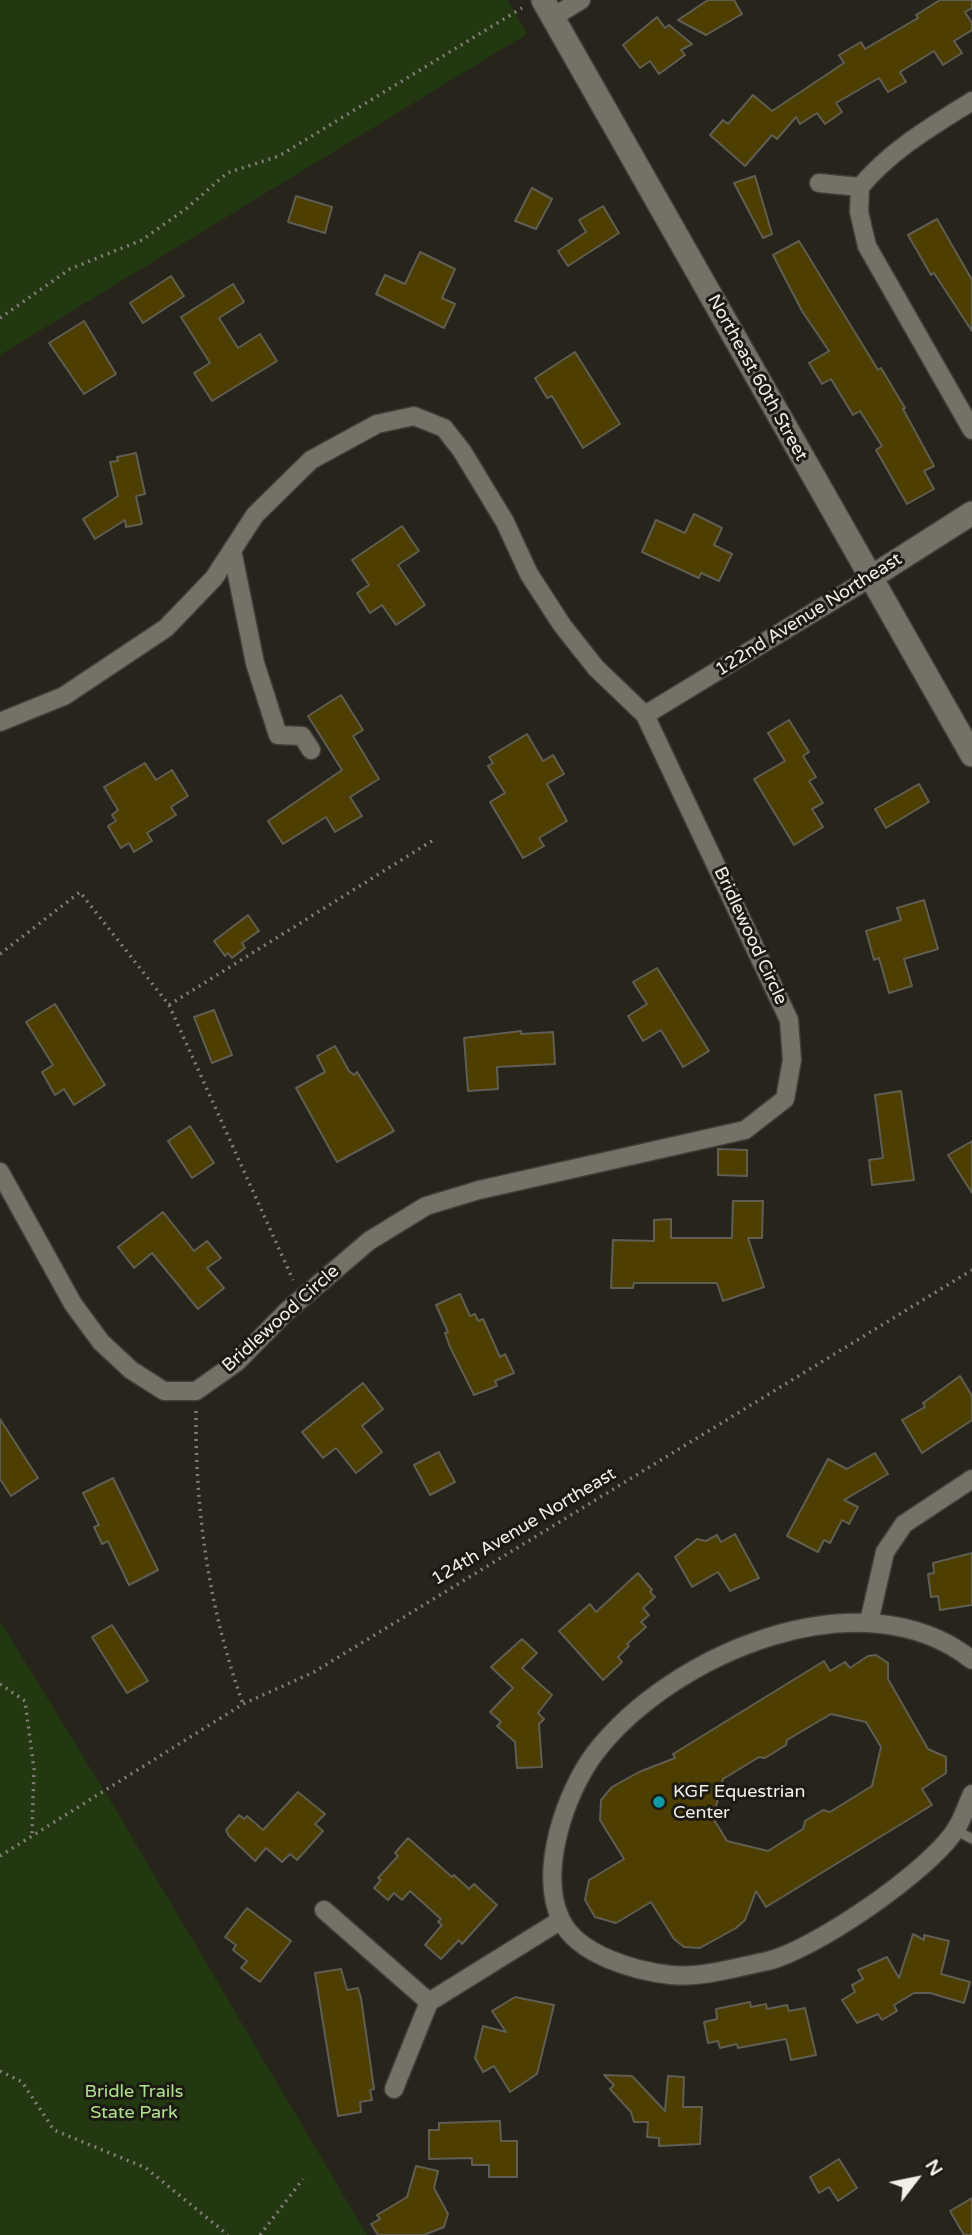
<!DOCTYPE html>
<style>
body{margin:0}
#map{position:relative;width:972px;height:2235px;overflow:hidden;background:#26241b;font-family:"Varela Round",sans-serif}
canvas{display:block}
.north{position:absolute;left:881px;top:2144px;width:70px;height:70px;-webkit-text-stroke:5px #1c1a12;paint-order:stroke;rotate:58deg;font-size:19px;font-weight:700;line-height:28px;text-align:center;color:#f1efe9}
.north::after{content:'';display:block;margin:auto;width:24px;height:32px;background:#f1efe9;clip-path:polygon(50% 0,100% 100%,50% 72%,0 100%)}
</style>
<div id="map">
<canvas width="972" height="2235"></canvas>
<div class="north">N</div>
</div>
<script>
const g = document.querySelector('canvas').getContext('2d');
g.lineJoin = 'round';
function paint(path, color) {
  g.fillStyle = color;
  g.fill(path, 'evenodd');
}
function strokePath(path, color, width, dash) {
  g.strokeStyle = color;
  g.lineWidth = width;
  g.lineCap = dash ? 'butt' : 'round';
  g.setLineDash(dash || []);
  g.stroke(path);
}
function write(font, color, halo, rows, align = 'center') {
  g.font = font + ' "Varela Round",sans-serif';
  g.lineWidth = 6;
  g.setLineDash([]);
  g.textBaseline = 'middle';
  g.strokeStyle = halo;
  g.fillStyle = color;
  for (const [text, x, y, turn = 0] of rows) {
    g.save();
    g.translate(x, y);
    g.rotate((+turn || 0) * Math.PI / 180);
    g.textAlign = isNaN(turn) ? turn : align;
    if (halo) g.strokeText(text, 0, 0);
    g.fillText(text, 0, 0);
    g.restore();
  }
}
const green = new Path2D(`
 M0,0H508L527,34L0,355Z
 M0,1621L113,1805L367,2235H0Z`);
const building = new Path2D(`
 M708,0H734L742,14L706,35L678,20Z
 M940,0H972V8L965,12L972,23V30L954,41L962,53L943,65L934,51L900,72L906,82L888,92L879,78L836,103L842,112L825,124L817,113L800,124L796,117L777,139L772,135L745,166L710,135L723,120L728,124L753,95L772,111L844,63L839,55L861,42L865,49L918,18L916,15Z
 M657,17L665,28L669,25L692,44L681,50L685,55L659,74L650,61L640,68L623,45Z
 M755,176L772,234L763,238L734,183Z
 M532,188L552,199L536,229L515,221Z
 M296,196L332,207L325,233L288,222Z
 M603,206L619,233L568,266L558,251L586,232L579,220Z
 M937,219L972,280V331L934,273L931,275L908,235Z
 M799,241L878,370L881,368L905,408L903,409L934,466L924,471L934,489L907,504L876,450L882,446L860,411L853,415L831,379L822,384L809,363L829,351L802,311L773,255Z
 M420,252L455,269L442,298L455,304L444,328L376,294L385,275L405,284Z
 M171,276L184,296L143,323L130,303Z
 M233,284L244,302L219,318L238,348L260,334L277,361L212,401L194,373L210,363L181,317Z
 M84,321L116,374L84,394L49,343Z
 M575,352L620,424L583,448L552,396L547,398L535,378Z
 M136,453L145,494L136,496L142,524L126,527L125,520L95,539L83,519L118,496L110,462L118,461L117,457Z
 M694,514L722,528L714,545L732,554L719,581L701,573L699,578L642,552L656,520L685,533Z
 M402,526L419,551L398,565L425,605L396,625L382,605L370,613L357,593L369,585L352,560Z
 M341,695L363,730L353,736L379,779L350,797L362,816L335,832L326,817L283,844L268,821L342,770L308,716Z
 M789,720L809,752L803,756L816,777L809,781L823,803L812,809L823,827L794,845L754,779L785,761L768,733Z
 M527,734L543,761L553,755L564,774L547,784L567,821L539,838L544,846L523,858L490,802L505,793L488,766L493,763L489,757Z
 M145,763L156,780L172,770L188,796L171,807L176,815L147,833L152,841L134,852L129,843L121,848L108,826L116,821L112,815L118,810L104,787Z
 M919,784L929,802L886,828L875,809Z
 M924,900L938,949L904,959L912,986L889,993L879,958L874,960L866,931L901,920L897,908Z
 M248,915L259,931L242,943L245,948L232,958L228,953L225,956L214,941Z
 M657,968L709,1051L683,1067L661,1030L643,1041L628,1016L647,1004L633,982Z
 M55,1004L105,1085L74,1105L64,1089L55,1095L42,1072L53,1065L26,1022Z
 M214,1010L232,1055L212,1063L194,1017Z
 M521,1031V1034L553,1032L555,1064L497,1067L498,1089L468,1091L464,1038Z
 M335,1046L349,1071L354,1075L357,1072L394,1131L337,1162L296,1088L325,1072L317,1056Z
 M901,1091L914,1180L872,1185L869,1160L883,1158L875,1095Z
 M190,1126L214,1163L192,1178L168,1141Z
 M972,1141V1193L948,1155Z
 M718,1149L747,1150V1176L718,1175Z
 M733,1201H763L762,1238H748L764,1287L723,1301L717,1283H634L633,1288H611L613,1240L654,1241V1220L671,1219V1238H732Z
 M163,1212L194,1251L207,1241L221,1258L207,1268L224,1288L198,1309L152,1253L134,1268L118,1247Z
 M460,1294L470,1316L475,1314L478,1321L483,1319L500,1357L505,1354L514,1373L495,1381L497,1386L474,1395L450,1347L445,1333L448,1332L436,1305Z
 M960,1376L972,1396V1420L922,1453L902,1420L925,1407L923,1403Z
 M363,1383L383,1409L362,1426L382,1452L356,1473L336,1448L323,1458L302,1432Z
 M0,1419L38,1478L11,1496L0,1479Z
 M439,1452L455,1482L430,1495L414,1465Z
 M875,1453L888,1474L844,1500L858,1507L849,1524L842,1520L830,1543L824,1540L818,1552L787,1536L828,1459L847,1469Z
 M113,1478L158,1570L129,1585L108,1541L102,1544L94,1527L99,1525L83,1493Z
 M735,1534L759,1578L730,1591L718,1572L692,1587L675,1557L697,1539L706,1541L717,1535L721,1542Z
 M972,1553V1605L940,1610L938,1596L931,1597L928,1574L934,1573L933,1563Z
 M638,1573L652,1590L650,1592L655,1597L643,1608L649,1615L641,1622L646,1627L627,1644L629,1646L618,1657L622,1662L603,1680L559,1631L590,1604L596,1612Z
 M112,1625L148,1681L127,1693L92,1637Z
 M522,1639L537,1653L522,1668L552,1695L538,1713L544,1719L539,1724L542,1767L517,1768L515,1742L497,1726L501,1722L490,1712L513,1688L491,1667Z
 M876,1655L888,1663V1679L928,1749L946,1757V1773L922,1789L932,1805L766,1907L756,1891L745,1920L736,1928L700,1948L684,1947L674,1939L651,1902L616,1923L595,1917L585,1900L589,1880L624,1859L600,1820L601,1800L612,1787L639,1772L675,1758L673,1754L824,1661L830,1671L845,1662L850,1668L868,1656ZM831,1714L866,1722L881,1747L872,1786L830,1812L823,1810L805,1821L803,1829L768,1851L727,1841L713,1818L723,1779L759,1757L765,1758L786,1745L787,1740Z
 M298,1792L325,1814L315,1824L323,1831L297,1860L290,1854L282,1862L266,1848L255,1861L229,1836L226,1830L239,1815L244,1819L247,1816L263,1830Z
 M408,1838L452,1877L454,1875L469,1889L474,1884L497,1905L462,1944L459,1940L441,1959L425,1945L442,1925L438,1922L441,1919L410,1891L402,1900L394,1893L388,1900L374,1888L381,1880L378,1878L398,1856L395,1853Z
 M247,1908L291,1941L260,1982L241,1968L247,1961L233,1950L236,1945L225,1937Z
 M913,1934L924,1940V1935L949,1941L941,1974L970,1982L964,2003L930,1993H914L894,2005L897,2011L882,2020L878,2014L857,2023L842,2000L855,1992L852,1985L863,1979L858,1970L887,1957L899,1978Z
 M341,1969L347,1990L358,1988L361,1998L374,2089L370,2090L372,2100L360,2102L361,2112L338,2116L315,1973Z
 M515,1997L554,2005L537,2074L510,2092L494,2066L483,2072L475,2058L483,2026L506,2032L492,2011Z
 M750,2002L751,2007L766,2004L767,2009L787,2005L789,2011L805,2008L816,2055L791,2060L786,2039L738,2048L737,2044L720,2048L718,2041L708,2043L704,2022L717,2019L716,2009Z
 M604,2075L632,2076L665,2111L668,2076L684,2077L683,2107H702L700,2144L659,2146V2138L647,2137L648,2122H634L631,2112L610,2089L614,2085Z
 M500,2121L501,2141H517V2177H489V2165H472V2158L429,2159V2130H439V2123Z
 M839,2159L857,2188L838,2201L829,2187L819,2193L810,2177Z
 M416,2166L438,2171L434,2188L448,2214L444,2227L424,2235H378L371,2224L380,2219L377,2215L407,2197Z
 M972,2198V2235H964L950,2211Z`);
const path = new Path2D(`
 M0,318L70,269L142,240L187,208L227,173L279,156L522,8
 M0,954L80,892L169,1005L293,1280
 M169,1005L435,839
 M196,1411C195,1511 209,1609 243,1704
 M0,1684L25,1701L34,1769L32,1835
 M0,1856L243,1704L314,1672L972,1270
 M0,2071L22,2082L54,2130L146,2168L228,2235
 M260,2235L303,2179`);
const service = new Path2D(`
 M956,1830L972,1839`);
const minor = new Path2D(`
 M553,17L581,0
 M819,183L860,187
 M860,187L859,212L867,246L972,430
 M860,187C892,149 931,127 972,101
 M232,550L255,663L278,735L302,736L311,750
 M645,715L870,578
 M0,722L64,696L166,628L214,578L255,515L311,460L377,424L414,416L444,428L462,451L505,522L529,574L562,625L596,668L645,715L789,1020L792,1060L785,1099L745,1130L479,1190L426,1206L369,1241L287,1311L237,1362L196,1391H164L131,1370L101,1342L73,1304L0,1172
 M869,1622L885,1552L904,1524L972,1479
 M972,1660C862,1573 672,1653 595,1753C565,1793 538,1872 561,1920C578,1955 635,1971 671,1975C700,1978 735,1968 763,1962C811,1953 931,1870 956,1829C963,1818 967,1805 972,1794
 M324,1910L429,2002
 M394,2089L429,2002L561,1920`);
const tertiary = new Path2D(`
 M543,0L972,755
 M870,578L972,513`);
const markers = [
 [659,1802,7,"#0f9aa8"]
];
const streetNames = [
 ["Northeast 60th Street",757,378,61],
 ["122nd Avenue Northeast",809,615,-32],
 ["Bridlewood Circle",750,936,65],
 ["Bridlewood Circle",281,1319,-42],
 ["124th Avenue Northeast",524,1527,-31]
];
const poiNames = [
 ["KGF Equestrian",673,1792],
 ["Center",673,1813]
];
const parkNames = [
 ["Bridle Trails",134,2092],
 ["State Park",134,2113]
];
paint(green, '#223810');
paint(building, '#4d3e01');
strokePath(building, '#605d53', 2);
strokePath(service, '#413f38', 12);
strokePath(minor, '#413f38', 21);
strokePath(tertiary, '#413f38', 26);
strokePath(path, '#807e77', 3.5, [2, 5]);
strokePath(service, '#747167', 9);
strokePath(minor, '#747167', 18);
strokePath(tertiary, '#747167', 23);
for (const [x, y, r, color] of markers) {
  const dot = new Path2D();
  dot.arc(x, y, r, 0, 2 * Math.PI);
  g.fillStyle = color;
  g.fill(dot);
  strokePath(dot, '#1c1a12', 2.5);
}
write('18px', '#f1efe9', '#1c1a12', streetNames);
write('18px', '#f1efe9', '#1c1a12', poiNames, 'left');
write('18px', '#afe28d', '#1c1a12', parkNames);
</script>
